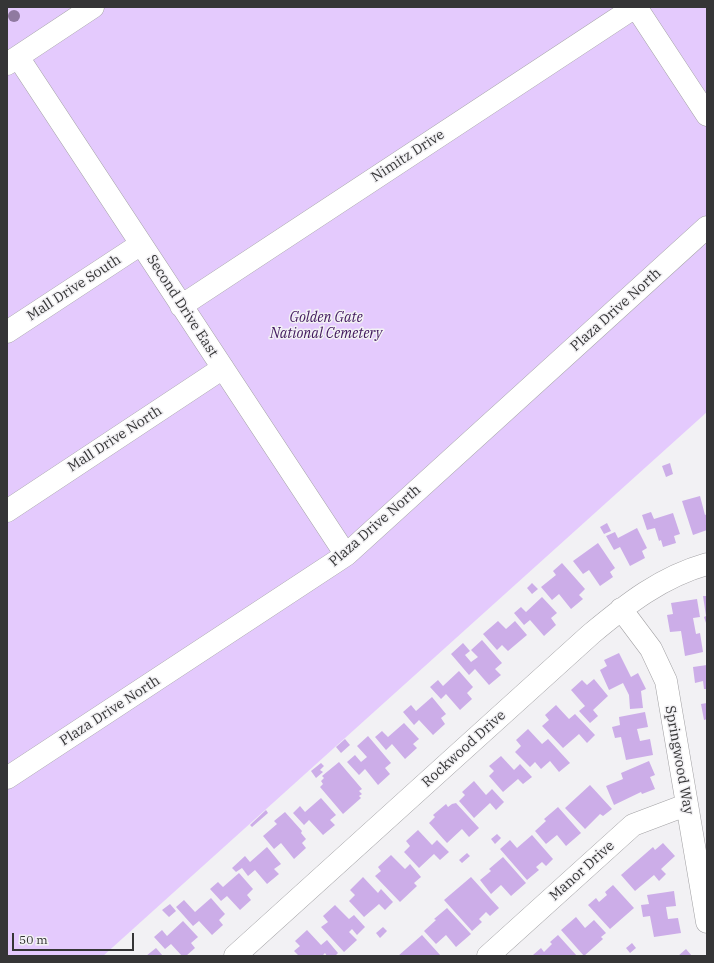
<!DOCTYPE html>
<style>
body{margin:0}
#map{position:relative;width:714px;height:963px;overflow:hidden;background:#f2f1f4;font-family:"IBM Plex Serif",serif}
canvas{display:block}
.frame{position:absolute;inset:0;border:8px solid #353536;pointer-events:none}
.scale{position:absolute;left:12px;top:933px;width:122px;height:18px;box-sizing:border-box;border:2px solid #353536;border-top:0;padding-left:5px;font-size:12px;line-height:14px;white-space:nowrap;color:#353536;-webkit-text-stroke:3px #f2f1f4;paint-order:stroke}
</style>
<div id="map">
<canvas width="714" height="963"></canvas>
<div class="frame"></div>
<div class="scale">50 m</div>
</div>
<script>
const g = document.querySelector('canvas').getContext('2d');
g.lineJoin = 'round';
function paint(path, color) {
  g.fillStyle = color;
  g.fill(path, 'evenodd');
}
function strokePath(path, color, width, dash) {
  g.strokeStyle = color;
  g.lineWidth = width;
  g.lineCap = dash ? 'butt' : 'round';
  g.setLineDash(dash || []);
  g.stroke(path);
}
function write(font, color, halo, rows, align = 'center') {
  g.font = font + ' "IBM Plex Serif",serif';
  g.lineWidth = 3;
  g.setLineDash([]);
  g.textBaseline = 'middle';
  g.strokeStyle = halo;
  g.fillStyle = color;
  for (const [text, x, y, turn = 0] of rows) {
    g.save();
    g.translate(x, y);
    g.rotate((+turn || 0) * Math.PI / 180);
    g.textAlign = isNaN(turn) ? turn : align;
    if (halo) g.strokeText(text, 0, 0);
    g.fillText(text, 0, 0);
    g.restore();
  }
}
const green = new Path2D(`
 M7,7H707V412L103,956H7Z`);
const building = new Path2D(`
 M670,463L673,474L666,477L662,466Z
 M700,496L705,515L707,514V530L693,535L682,501Z
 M651,512L654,519L673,513L680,534L674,536L676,543L663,547L661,540L659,541L655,528L647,530L642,515Z
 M607,523L611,531L604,534L600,527Z
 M637,528L647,548L642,551L645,558L630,566L620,547L614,550L606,536L615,532L618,538Z
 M598,543L615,568L610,572L613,577L600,586L589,570L583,574L573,561Z
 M562,563L585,589L579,595L583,599L571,609L559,594L552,600L541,587L556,575L553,571Z
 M532,583L538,589L532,594L527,588Z
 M703,596H707V626L704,617L706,616Z
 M542,597L557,613L551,618L556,625L544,636L530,620L524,625L514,613L521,607L526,612Z
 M697,599L700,617L693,618L696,634L700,633L703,652L685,656L681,631L670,632L667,615L673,614L671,603Z
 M498,621L506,629L515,621L527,635L508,651L502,645L497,650L483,634Z
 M482,640L502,663L495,669L501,675L489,685L475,669L469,675L451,654L463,643L470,651L465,655L471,662L478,657L471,650Z
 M619,653L631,677L638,673L646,689L641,691L643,708L630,709L629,695L623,683L609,690L600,670L607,666L604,660Z
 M707,665V689H704L703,681L695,683L693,667Z
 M459,671L473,687L467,693L472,699L460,710L446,694L441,699L430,687L438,680L443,686Z
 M594,679L608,696L593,710L598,716L590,723L579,711L585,706L571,690L582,680L587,685Z
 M432,697L446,714L441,718L445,724L433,735L419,720L414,725L403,712L411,705L416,711Z
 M707,703V719L704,720L701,704Z
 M556,705L569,719L575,714L595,735L587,743L579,734L563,748L542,726L549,720L545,715Z
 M645,712L648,727L637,729L640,741L650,739L653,755L626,760L621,737L615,738L612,727L620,725L619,717Z
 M404,723L419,739L413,744L417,748L405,759L392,744L386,750L375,737L382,731L388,737Z
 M528,729L542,744L548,739L570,763L559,772L550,761L541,769L535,762L530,767L515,752L521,746L516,740Z
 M368,736L391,763L385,768L390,774L378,785L365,769L359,775L347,762L355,755L361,762L367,757L357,746Z
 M345,739L350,745L341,753L336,747Z
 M501,756L514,770L520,764L532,777L523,784L518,779L503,792L489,776L494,771L489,766Z
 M649,761L655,775L650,777L655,789L642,794L641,792L614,805L606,786L623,779L621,773Z
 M339,762L362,789L359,791L362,794L359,796L361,798L343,814L320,787L323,784L321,781L324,778L322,776Z
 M321,763L324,766L320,770L323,772L316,778L311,771Z
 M474,781L486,795L492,789L504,802L496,810L490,803L474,818L459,801L465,795L462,792Z
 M590,785L612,809L603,816L600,814L585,829L565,808Z
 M321,798L336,815L330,820L335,825L323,835L309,820L304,825L293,813L300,806L305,812Z
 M456,803L479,828L469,837L462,829L447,843L429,823L435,817L433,815L446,804L448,807L452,804Z
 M558,807L581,833L566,846L557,835L546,844L535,831L546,821L544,819Z
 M266,810L268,813L252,827L250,825Z
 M285,812L302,831L301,833L306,839L302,843L306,848L294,859L281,843L274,849L263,836L277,824L274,821Z
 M418,830L432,845L437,840L449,852L440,860L434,854L419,868L404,852L410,846L406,841Z
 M497,834L501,838L495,844L491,839Z
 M532,835L553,859L546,866L542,862L536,867L539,870L527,880L500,849L510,840L517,848Z
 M663,843L675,856L661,869L666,874L659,881L654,875L635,891L621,875L653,847L655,850Z
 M267,847L281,864L274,869L279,874L267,884L255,870L248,876L242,868L236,872L232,868L245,856L250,862Z
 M467,853L470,856L462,863L459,860Z
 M391,855L405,869L410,864L421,877L414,883L417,886L400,902L375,876L381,871L378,867Z
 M503,857L526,883L511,896L501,885L491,894L480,880L491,871L489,869Z
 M239,873L253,889L247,895L251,900L240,910L227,896L221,901L210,889L218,882L223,887Z
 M363,877L378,893L381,889L393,902L385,910L379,904L364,917L349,901L355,895L350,890Z
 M471,877L499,908L490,916L486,912L479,919L482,922L472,931L444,900Z
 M613,885L634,908L610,929L588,905L596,898L599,902L607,895L605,892Z
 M674,891L676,906L666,907L668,919L678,918L681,933L654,937L650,916L643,917L641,905L649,904L647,895Z
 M211,898L225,914L219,920L223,925L212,935L199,921L193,926L176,907L184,900L195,912Z
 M170,904L176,911L169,917L162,910Z
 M335,905L349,919L354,915L365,927L357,935L352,929L349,932L357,940L344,952L321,927L328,922L323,916Z
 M447,908L471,934L456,947L446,935L436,944L424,931L436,920L434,919Z
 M576,917L585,928L594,920L606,933L601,937L603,939L584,956L561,930Z
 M183,921L198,937L191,943L195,948L186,956H182L171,944L165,949L154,937L162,930L167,936Z
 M383,927L387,931L380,938L376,933Z
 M307,930L321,945L327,940L338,953L335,956H327L325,953L322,956H299L294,951L300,946L295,941Z
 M422,935L441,956H398Z
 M558,935L577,956H534L533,955L541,948L544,952L552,944L550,942Z
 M632,943L636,948L630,953L626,948Z
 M156,948L163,956H146Z
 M686,949L692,956H678Z`);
const minor = new Path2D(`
 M636,7L707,115
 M18,57L346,555
 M7,64L93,7
 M181,306L635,7
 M7,332L141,244
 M7,511L223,368
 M621,609L651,649L666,681L707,922
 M7,778L346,555L707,227
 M235,956L591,634C627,604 661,577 707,564
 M488,956L633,825L686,805`);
const trees = [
 [14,16]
];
const streetNames = [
 ["Nimitz Drive",408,156,-33],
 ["Mall Drive South",74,288,-33],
 ["Second Drive East",182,306,57],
 ["Plaza Drive North",616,310,-42],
 ["Mall Drive North",115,439,-33],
 ["Plaza Drive North",375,526,-41],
 ["Plaza Drive North",110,711,-33],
 ["Rockwood Drive",464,749,-42],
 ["Springwood Way",679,760,80],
 ["Manor Drive",582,871,-42]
];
const parkNames = [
 ["Golden Gate",326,318],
 ["National Cemetery",326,334]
];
paint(green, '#e4cafd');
paint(building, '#ccade8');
strokePath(minor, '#a2a1a4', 23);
strokePath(minor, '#fff', 22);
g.fillStyle = '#907aa0';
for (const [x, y] of trees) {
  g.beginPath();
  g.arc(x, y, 6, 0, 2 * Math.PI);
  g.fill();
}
write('14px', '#353536', '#f2f1f4', streetNames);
write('italic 14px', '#40185c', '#f2f1f4', parkNames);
</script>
